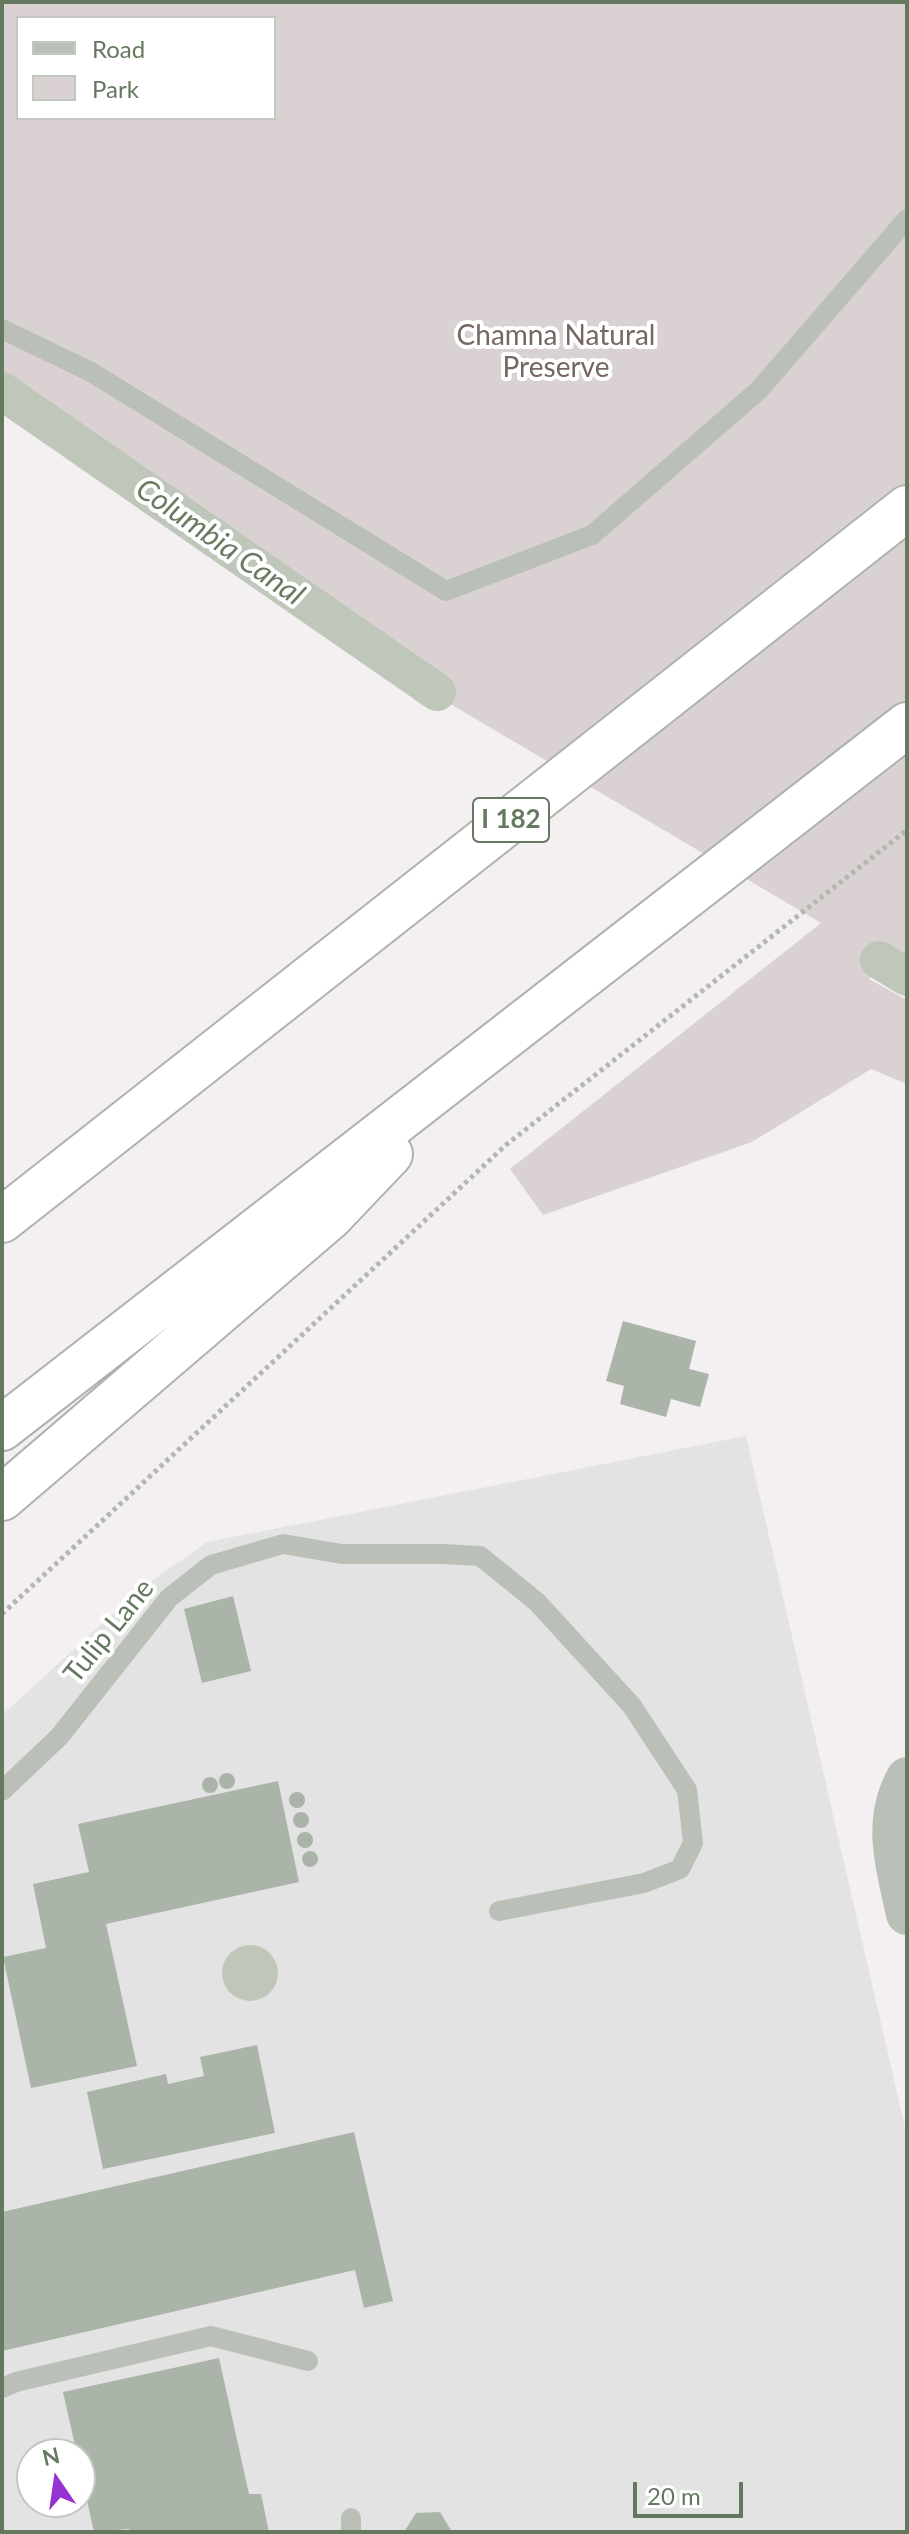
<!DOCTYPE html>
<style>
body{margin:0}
#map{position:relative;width:909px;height:2534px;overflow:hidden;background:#f4f0f2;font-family:Lato,sans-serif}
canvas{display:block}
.frame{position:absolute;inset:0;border:4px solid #657961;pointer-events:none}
.legend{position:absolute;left:16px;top:16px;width:260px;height:104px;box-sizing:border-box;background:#fff;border:2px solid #c1c9c0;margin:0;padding:10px 14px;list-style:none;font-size:24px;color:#657961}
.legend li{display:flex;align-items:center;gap:16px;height:40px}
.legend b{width:40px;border:2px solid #c1c9c0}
.north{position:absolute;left:16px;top:2438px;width:80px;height:80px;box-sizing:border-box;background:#fff;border:2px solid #c1c9c0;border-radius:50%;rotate:347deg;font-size:22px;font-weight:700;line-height:32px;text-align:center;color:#657961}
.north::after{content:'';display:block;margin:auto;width:28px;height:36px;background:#9532d1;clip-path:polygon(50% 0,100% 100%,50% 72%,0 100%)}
.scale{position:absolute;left:633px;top:2482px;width:110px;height:36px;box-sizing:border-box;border:4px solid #657961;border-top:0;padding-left:10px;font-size:24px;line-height:28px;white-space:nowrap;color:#657961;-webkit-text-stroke:6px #fff;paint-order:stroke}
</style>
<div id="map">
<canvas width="909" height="2534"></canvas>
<div class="frame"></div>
<ul class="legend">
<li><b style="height:10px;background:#bac0b8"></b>Road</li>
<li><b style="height:22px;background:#dad2d2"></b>Park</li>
</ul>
<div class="north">N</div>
<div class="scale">20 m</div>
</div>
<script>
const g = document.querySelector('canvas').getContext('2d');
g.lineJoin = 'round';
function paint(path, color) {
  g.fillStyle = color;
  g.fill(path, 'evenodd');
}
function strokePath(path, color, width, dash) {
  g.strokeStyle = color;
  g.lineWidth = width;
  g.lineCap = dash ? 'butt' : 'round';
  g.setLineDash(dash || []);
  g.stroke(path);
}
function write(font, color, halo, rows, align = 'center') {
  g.font = font + ' Lato,sans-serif';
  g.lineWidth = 8;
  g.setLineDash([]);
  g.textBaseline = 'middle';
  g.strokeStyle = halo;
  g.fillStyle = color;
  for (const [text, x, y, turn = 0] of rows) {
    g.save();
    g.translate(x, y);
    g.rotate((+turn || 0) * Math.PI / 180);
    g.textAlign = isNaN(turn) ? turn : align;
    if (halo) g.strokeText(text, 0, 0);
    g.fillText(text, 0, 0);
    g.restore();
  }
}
const built = new Path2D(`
 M746,1436L907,2136V2532H2V1715L139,1590L207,1542ZM32,2454H80V2502H32Z`);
const green = new Path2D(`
 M2,2H907V973L880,958L869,979L907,1000V1084L871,1069L752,1142L543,1215L510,1169L821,923L435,695L2,391ZM18,18H274V118H18Z`);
const water = new Path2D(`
 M222 1973a28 28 0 1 1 56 0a28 28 0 1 1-56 0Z`);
const canal = new Path2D(`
 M2,391L437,692
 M879,960L907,977`);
const building = new Path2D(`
 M623,1321L696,1341L689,1369L709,1374L700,1407L671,1399L666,1417L620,1404L624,1386L606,1381Z
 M233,1596L251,1671L202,1683L184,1609Z
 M219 1781a8 8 0 1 1 16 0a8 8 0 1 1-16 0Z
 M202 1785a8 8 0 1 1 16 0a8 8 0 1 1-16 0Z
 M278,1781L299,1882L106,1924L137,2066L31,2088L3,1957L46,1948L33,1884L89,1872L78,1824Z
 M289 1800a8 8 0 1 1 16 0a8 8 0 1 1-16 0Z
 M293 1820a8 8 0 1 1 16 0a8 8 0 1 1-16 0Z
 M297 1840a8 8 0 1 1 16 0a8 8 0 1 1-16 0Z
 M302 1859a8 8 0 1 1 16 0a8 8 0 1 1-16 0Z
 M257,2045L275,2133L103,2169L87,2092L166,2074L168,2084L204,2076L200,2057Z
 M354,2132L393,2301L364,2308L355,2270L2,2351V2212Z
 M219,2358L249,2494H261L269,2532H129V2529L94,2532L80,2469V2454H77L63,2392Z
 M440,2512L452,2532H404L416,2513Z`);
const path = new Path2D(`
 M2,1614L506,1145L907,830`);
const lane = new Path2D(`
 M2,329L91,372L446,591L592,535L759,390L907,219
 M2,1791L59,1737L169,1598L211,1565L283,1544L342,1554H443L480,1556L537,1602L632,1706L687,1790L693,1843L680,1869L644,1883L499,1911
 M2,2388L16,2382L211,2336L308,2361
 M351,2518V2532`);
const street = new Path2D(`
 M907,1778C882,1822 897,1868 907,1914`);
const highway = new Path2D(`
 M2,1220L907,508
 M2,1428L907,725
 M2,1498L330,1217L390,1154`);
const shields = [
 [511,820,76]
];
const shieldNames = [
 ["I 182",511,820]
];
const parkNames = [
 ["Chamna Natural",556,336],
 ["Preserve",556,368]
];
const streetNames = [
 ["Tulip Lane",109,1631,-51]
];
const waterNames = [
 ["Columbia Canal",220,542,35]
];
paint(built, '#e4e3e3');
paint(green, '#dad2d2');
paint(water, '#bec7b9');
strokePath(canal, '#bec7b9', 38);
paint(building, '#abb4a9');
strokePath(highway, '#adb3ac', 48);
strokePath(path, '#b2b7b1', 5, [4, 4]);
strokePath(lane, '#bac0b8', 20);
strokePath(street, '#bac0b8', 42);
strokePath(highway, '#fff', 44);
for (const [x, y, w] of shields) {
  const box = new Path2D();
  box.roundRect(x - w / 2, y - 22, w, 44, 6);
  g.fillStyle = '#fff';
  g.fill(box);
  strokePath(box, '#657961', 2);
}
write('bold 26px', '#657961', null, shieldNames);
write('28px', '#766763', '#fff', parkNames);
write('28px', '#657961', '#fff', streetNames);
write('italic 30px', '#6a7b61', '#fff', waterNames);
</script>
